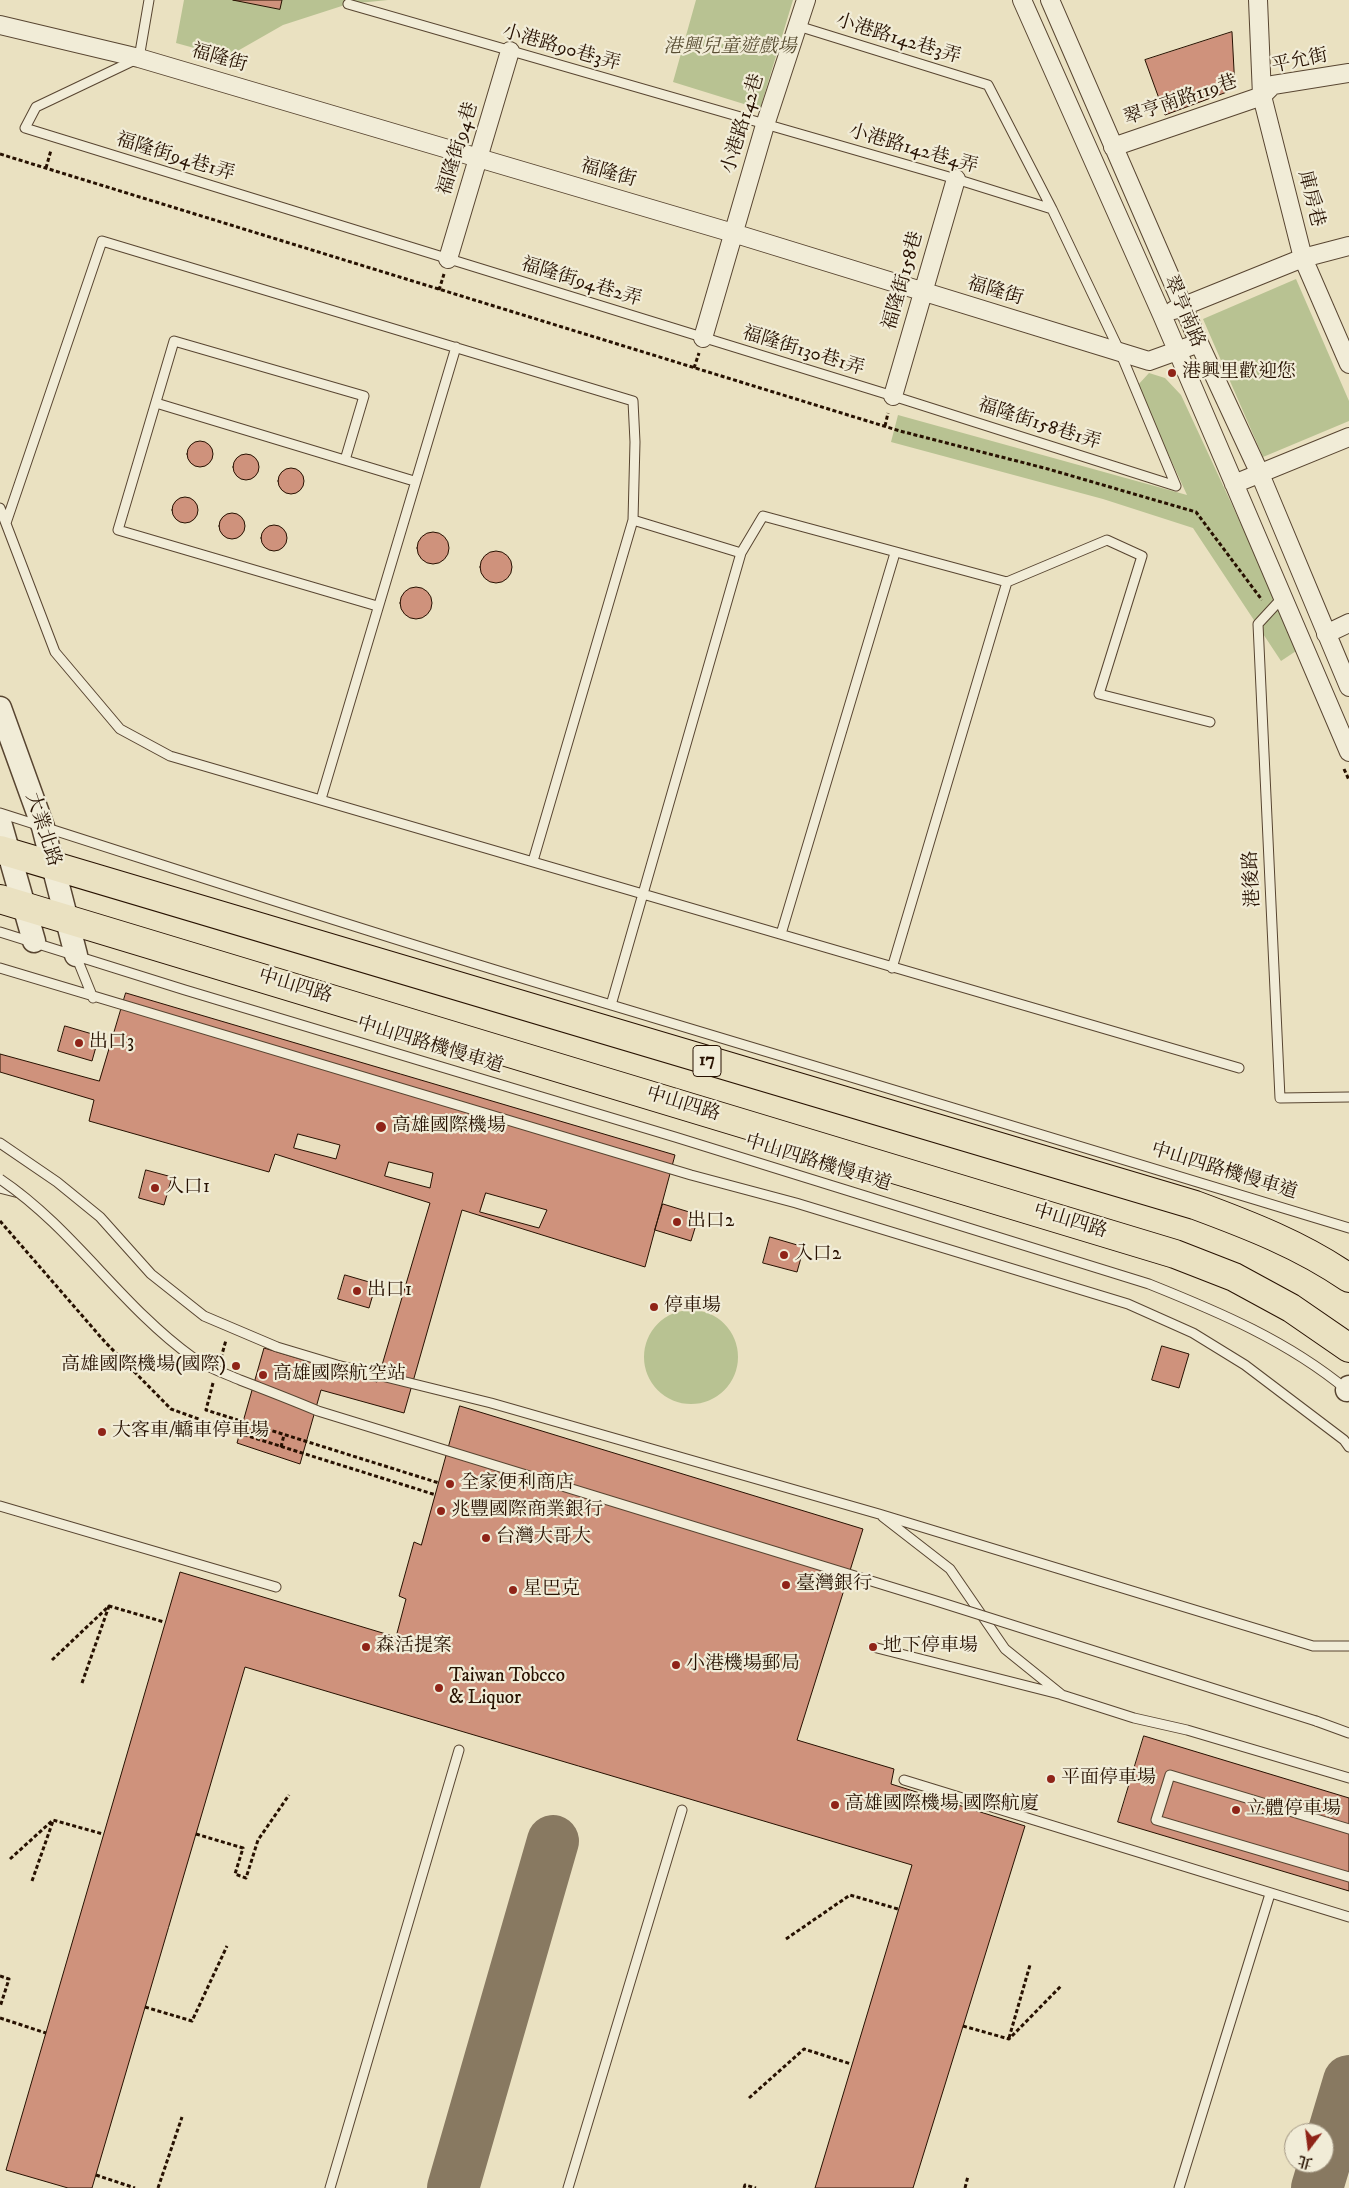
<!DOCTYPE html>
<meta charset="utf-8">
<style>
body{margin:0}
#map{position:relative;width:1349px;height:2188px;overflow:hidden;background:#eae1c1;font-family:"IM FELL DW Pica","Noto Serif TC",serif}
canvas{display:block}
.north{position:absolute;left:1284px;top:2123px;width:50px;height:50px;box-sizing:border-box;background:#f1ecd7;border:1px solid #a09481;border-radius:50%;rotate:195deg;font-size:14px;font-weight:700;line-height:20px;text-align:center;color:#271101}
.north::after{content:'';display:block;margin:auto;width:18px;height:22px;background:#8f2418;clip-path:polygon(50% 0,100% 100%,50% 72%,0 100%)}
</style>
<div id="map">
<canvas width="1349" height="2188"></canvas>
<div class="north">北</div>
</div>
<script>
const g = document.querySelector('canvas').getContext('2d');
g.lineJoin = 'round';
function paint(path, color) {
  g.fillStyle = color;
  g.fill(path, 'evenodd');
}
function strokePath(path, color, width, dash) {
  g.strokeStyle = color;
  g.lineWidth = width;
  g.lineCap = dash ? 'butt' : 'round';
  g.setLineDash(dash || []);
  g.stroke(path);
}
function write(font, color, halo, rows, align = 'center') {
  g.font = font + ' "IM FELL DW Pica","Noto Serif TC",serif';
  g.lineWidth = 4.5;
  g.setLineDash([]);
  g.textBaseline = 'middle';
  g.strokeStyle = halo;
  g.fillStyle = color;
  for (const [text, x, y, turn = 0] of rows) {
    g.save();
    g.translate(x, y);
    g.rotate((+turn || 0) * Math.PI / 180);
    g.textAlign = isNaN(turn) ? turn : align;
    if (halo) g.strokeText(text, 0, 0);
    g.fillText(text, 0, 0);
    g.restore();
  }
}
const green = new Path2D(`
 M184,0H388L348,4L283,25L227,57L176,43Z
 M696,0H793L760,109L673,82Z
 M1296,279L1349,401V421L1263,457L1203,319Z
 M1149,373L1165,378L1181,395L1299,649L1281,661L1193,528L1103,499L891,442L898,415L1187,495L1137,386Z
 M644 1357a47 47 0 1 1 94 0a47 47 0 1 1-94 0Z`);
const taxiway = new Path2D(`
 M453,2188L553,1841
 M1317,2188L1349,2081`);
const building = new Path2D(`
 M233,0H282L280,9Z
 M1232,32L1235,89L1165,115L1145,60Z
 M187 454a13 13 0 1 1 26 0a13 13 0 1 1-26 0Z
 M233 467a13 13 0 1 1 26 0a13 13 0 1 1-26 0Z
 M278 481a13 13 0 1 1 26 0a13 13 0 1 1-26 0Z
 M172 510a13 13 0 1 1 26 0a13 13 0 1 1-26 0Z
 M219 526a13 13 0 1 1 26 0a13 13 0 1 1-26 0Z
 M261 538a13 13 0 1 1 26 0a13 13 0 1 1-26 0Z
 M417 548a16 16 0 1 1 32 0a16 16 0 1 1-32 0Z
 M480 567a16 16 0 1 1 32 0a16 16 0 1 1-32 0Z
 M400 603a16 16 0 1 1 32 0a16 16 0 1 1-32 0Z
 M126,993L675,1155L645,1267L462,1210L404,1413L321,1390L300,1464L237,1443L264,1348L377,1382L430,1203L275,1154L269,1172L89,1121L94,1100L0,1072V1054L99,1081Z
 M65,1026L99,1036L92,1061L58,1051Z
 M298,1134L340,1145L336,1159L294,1148Z
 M389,1162L433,1173L430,1188L385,1176Z
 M146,1170L172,1177L164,1205L139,1198Z
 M486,1193L547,1210L539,1228L480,1212Z
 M663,1204L699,1215L691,1241L655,1230Z
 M770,1237L804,1247L797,1272L763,1263Z
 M345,1275L376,1284L369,1308L338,1299Z
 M1162,1346L1189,1354L1179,1388L1152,1380Z
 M460,1406L863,1529L797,1740L894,1769L891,1784L1025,1826L913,2188H815L912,1865L245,1667L92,2188H68L6,2170L180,1572L396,1637L406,1599L399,1596L414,1542L421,1545Z
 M1144,1736L1349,1798V1891L1118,1822Z`);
const path = new Path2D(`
 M0,154L900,431L1048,469L1196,512L1262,600
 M46,168L51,150
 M439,290L444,274
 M694,368L699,353
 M885,426L888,413
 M1344,769L1349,780
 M0,1221L105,1342L171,1409L232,1431L436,1495
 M221,1358L226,1340
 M213,1383L206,1410L439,1483
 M281,1447L284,1435
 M52,1660L109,1606L164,1622
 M82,1683L109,1606
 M196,1834L243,1848L235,1874L246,1878L258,1840L289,1795
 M10,1859L53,1820L103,1834
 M32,1881L53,1821
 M786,1939L850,1895L898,1909
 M0,1976L9,1979L0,2007
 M145,2007L192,2021L227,1946
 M0,2018L46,2033
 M963,2026L1009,2039L1061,1986
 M1009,2038L1030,1965
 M749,2098L804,2049L851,2064
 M96,2175L135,2188
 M158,2188L182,2117
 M744,2188L745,2185L756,2188
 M965,2188L968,2176`);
const service = new Path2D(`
 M149,0L139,58L36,107L25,128L893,396L1176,486
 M348,4L956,179L1052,209
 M798,26L988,85L1052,209L1120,352L1176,486
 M156,403L414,481
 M345,460L364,396L174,341L118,530L377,606
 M0,508L55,652L120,729L170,756L1239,1068
 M633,520L741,553
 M6,523L102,241L633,401L635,442L633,520L533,861
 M1007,582L1107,540L1142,556L1099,694L1210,722
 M1282,598L1258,624L1280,1098L1349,1097
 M321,799L456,347
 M0,813C182,871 364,931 548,986C815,1067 1082,1145 1349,1228
 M0,932L185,990L675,1137L1149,1284C1219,1312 1288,1341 1347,1390
 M781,934L895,553
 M76,956L93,998
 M0,968L691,1175L796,1203L1128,1304L1193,1333L1245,1365L1344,1440L1349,1447
 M611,1005L741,553L763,516L1007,582L892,968
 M0,1143L57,1182L100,1217L151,1274L204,1316L277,1347L337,1365L491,1403L879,1514L1313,1646H1349
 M0,1188L19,1193
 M0,1506L276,1587
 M883,1517L950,1569L1005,1649L1062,1695L1134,1718L1187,1730L1349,1778
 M873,1647L1059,1694
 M1316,1721L1349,1733
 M904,1780L1349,1917
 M1349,1829L1170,1775L1156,1820L1349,1877
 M330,2188L459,1750
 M568,2188L682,1810
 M1179,2188L1270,1894`);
const minor = new Path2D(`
 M1022,0L1162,315L1349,752
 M1050,0L1199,343L1260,474L1349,687
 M0,25L139,58L733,233L1149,361L1199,343
 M1113,147L1262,96L1273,85L1349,73
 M1349,246L1303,258L1349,364
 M448,259L510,51
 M1174,310L1303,258L1262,96L1258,0
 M703,338L765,125L806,0
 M893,396L956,179
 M1234,484L1349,437
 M1326,634L1349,623`);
const tertiary = new Path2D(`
 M0,708L43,827L76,955
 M0,822L34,941
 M1347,1390L1349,1387`);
const primary = new Path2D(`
 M0,850L1195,1205C1249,1225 1301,1245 1349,1278
 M0,899L1175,1254L1234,1277L1291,1308L1349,1348`);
const serviceBridge = new Path2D(`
 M0,1179C73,1228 121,1306 192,1357C206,1367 224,1373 240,1380C266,1390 292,1400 318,1411L933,1600L1316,1721`);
const markers = [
 [1172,373,5,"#8f2418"],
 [79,1043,5,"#8f2418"],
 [381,1127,6,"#8f2418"],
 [155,1188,5,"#8f2418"],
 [677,1222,5,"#8f2418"],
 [784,1255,5,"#8f2418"],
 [357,1291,5,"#8f2418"],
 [654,1307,5,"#8f2418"],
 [236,1366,5,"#8f2418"],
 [263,1375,5,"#8f2418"],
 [102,1432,5,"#8f2418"],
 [450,1484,5,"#8f2418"],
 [441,1511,5,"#8f2418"],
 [486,1538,5,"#8f2418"],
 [786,1585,5,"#8f2418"],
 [513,1590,5,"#8f2418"],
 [366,1647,5,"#8f2418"],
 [873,1647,5,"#8f2418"],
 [676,1665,5,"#8f2418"],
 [439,1688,5,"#8f2418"],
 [1051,1779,5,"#8f2418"],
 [835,1805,5,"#8f2418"],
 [1236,1810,5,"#8f2418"]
];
const shields = [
 [707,1061,28]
];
const shieldNames = [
 ["17",707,1061]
];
const streetNames = [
 ["小港路142巷3弄",898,40,17],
 ["小港路90巷3弄",561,49,16],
 ["福隆街",219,59,16],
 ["平允街",1300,62,-12],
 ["翠亨南路119巷",1181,101,-19],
 ["小港路142巷",744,124,-73],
 ["福隆街94巷",459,149,-73],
 ["小港路142巷4弄",913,150,16],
 ["福隆街94巷1弄",175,158,17],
 ["福隆街",608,174,16],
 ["庫房巷",1310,199,76],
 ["福隆街158巷",904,281,-74],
 ["福隆街94巷2弄",581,283,17],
 ["福隆街",995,292,17],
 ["翠亨南路",1183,312,67],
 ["福隆街130巷1弄",803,352,17],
 ["福隆街158巷1弄",1039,425,18],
 ["大業北路",42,830,72],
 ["港後路",1253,879,-93],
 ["中山四路",295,987,17],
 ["中山四路機慢車道",430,1046,17],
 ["中山四路",683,1105,17],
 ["中山四路機慢車道",818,1164,17],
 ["中山四路機慢車道",1224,1172,17],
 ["中山四路",1070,1222,17]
];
const parkNames = [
 ["港興兒童遊戲場",730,48]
];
const poiNames = [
 ["港興里歡迎您",1182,373],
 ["出口3",89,1043],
 ["高雄國際機場",392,1127],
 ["入口1",165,1188],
 ["出口2",687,1222],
 ["入口2",794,1255],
 ["出口1",367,1291],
 ["停車場",664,1307],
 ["高雄國際機場(國際)",226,1366,"right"],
 ["高雄國際航空站",273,1375],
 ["大客車/轎車停車場",112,1432],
 ["全家便利商店",460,1484],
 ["兆豐國際商業銀行",451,1511],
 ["台灣大哥大",496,1538],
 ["臺灣銀行",796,1585],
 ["星巴克",523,1590],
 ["森活提案",376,1647],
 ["地下停車場",883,1647],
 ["小港機場郵局",686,1665],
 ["Taiwan Tobcco",449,1677],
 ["& Liquor",449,1699],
 ["平面停車場",1061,1779],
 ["高雄國際機場 國際航廈",845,1805],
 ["立體停車場",1246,1810]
];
paint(green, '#b8c292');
strokePath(taxiway, '#887961', 52);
paint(building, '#cf927c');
strokePath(building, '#271101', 1);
strokePath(service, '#584531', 11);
strokePath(minor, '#584531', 20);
strokePath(tertiary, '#584531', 25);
strokePath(primary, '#271101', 30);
strokePath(path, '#271101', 3, [4, 2.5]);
strokePath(service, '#f1ecd7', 9);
strokePath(minor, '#f1ecd7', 18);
strokePath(tertiary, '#f1ecd7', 22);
strokePath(primary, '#eae1c1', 28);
strokePath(serviceBridge, '#584531', 11, []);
strokePath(serviceBridge, '#f1ecd7', 9);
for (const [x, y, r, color] of markers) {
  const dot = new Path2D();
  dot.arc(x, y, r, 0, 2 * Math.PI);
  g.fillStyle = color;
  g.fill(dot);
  strokePath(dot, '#f1ecd7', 2);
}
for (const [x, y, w] of shields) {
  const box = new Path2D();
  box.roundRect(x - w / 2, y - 15.5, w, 31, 4);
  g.fillStyle = '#f1ecd7';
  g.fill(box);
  strokePath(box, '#271101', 1);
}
write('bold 18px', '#271101', null, shieldNames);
write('19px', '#271101', '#f1ecd7', streetNames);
write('italic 19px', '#5a4f34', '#f1ecd7', parkNames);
write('19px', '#271101', '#f1ecd7', poiNames, 'left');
</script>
